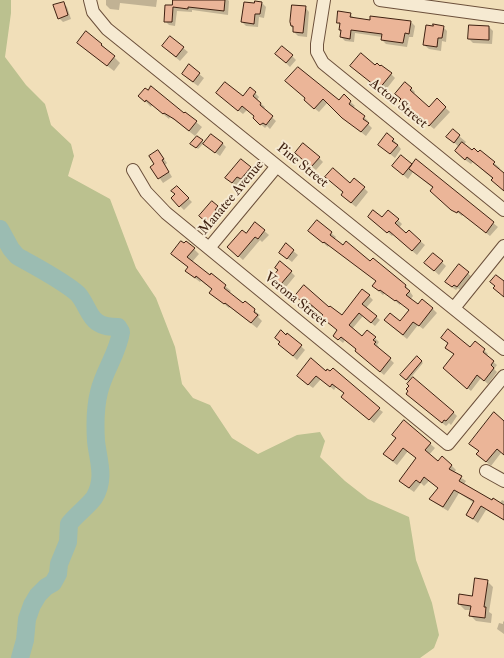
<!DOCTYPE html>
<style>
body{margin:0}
canvas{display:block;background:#f1dfb9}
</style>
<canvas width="504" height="658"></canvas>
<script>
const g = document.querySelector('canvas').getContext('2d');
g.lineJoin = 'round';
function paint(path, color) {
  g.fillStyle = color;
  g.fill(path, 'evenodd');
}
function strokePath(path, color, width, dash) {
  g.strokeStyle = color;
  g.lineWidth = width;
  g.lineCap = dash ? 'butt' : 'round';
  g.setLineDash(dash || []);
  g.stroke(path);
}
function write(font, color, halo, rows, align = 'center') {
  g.font = font + ' "IM FELL Double Pica",serif';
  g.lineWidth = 4;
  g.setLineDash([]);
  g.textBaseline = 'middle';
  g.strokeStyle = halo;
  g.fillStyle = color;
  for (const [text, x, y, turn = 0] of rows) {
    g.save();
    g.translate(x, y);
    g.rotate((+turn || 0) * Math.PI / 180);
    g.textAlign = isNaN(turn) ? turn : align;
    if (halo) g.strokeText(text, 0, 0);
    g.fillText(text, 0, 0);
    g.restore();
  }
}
const green = new Path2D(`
 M0,0H11V13L5,57L26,85L45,104L51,125L71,144L74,156L68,176L110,199L136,268L156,298L175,347L182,384L193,398L210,405L232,438L258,454L297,435L320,432L325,441L320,457L345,481L368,499L409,517L416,560L432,603L439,635L434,648L420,658H0Z`);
const shadow = new Path2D(`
 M106,0H157L156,7L120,3L119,10L110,9L106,5Z
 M174,0H228L229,1L228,15L192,10V12L177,11L175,26L169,25L165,21L173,6Z
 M63,3L67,7L71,19L63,22L59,18Z
 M262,3L266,7L264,18L259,17L258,27L246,26L242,22Z
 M305,7L309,12L307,37L298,36L294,32V29L291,26Z
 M350,14L355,19L371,21V17L411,22L415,26L413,37H409L407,47L386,44L382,40V37L355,33L354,42L345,41L341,37L342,32L340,30V25L338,23Z
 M443,27L447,31L446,42L442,41L441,51L429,49L424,45Z
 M489,27L493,31L492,44L473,43L469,39Z
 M170,37L188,52L180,61L167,50Z
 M101,44L120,63L114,71L85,49Z
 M292,56L296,60L290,67L281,58Z
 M189,66L204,78L198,86L187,78Z
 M376,67L391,74L395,78L384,92L356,70Z
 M291,85L339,101L344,96L355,106L352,108L364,117L368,121L367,123L372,128L366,136L348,122L328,102L319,112L309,104L306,99Z
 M411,88L415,92L413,95L429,108L437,100L450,112L434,129L405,105L402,100L396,94Z
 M255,93L259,97L257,100L265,107L263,109L276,121L270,129L267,126L265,128L258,122L255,117L247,110L243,114L221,97L243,98Z
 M140,96L184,115L196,122L202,127L195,136L181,125L170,117L169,119L152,105L151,107Z
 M453,131L466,142L463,145L472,152L494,163L500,168L498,170L504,175V191L492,180L493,179L473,162L471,164L461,157L459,147L448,137Z
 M393,139L401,149L395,158L384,149Z
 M202,141L204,143L198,149L193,145Z
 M222,143L226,147L220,156L209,148Z
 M158,151L167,163L165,165L172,177L163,183L152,167L156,165Z
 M401,156L413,166L417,160L498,227L490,236L463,215L462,216L435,195L433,188L413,172L408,179L393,166Z
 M300,157L319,158L323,162L316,170Z
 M250,167L254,171L245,183L242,180L236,186L227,178Z
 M350,185L364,188L368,192L356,207L346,199Z
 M177,187L192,202L184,210L172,198L176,194Z
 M217,206L221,211L218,215L221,218L213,228L204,220Z
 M382,219L398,220L402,224L399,228L407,235L409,232L425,245L417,255L393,235L392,236L373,221Z
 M255,223L269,235L262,242L260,240L243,260L233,251Z
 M309,231L331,233L336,237L334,239L343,247L370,262L373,259L406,286L413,296L410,300L418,306L432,308L437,313L423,329L418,325L407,339L390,325L400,323L410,310L401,303L400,305L385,293L383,295L373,286L377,281L329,245L328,247Z
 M286,245L298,255L292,262L284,256Z
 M194,249L199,254L192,262L210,276L211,274L231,291L229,293L243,305L245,303L260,315L258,317L262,321L257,328L230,307L229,308L215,297L213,290L201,281L200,282L192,276L189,268L172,254Z
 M433,254L446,266L439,275L430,267Z
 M459,266L472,277L461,291L458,288L456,290L450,286Z
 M291,272L295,276L286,287L278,281Z
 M369,296L373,300L366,308L380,320L375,326L363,316L352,329L362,337L367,332L375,338L379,342L377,345L379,347L378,348L394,363L384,375L360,355L356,351L357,350L345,340L343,343L338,339V330L324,315L314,306L312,309L300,300L329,308L342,316Z
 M288,334L305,350L297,360L284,348Z
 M471,348L484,350L488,354L486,356L497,365L494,369L497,372L488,384L481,378L471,391L448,372L455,355L450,351Z
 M417,357L423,363L408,381L402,375Z
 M326,372L383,412L374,423L347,401L345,394L336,387L334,390L321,379L313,388L302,380Z
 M410,391L453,412L457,416L451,425L449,423L446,426L411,398Z
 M404,421L435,448L429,455L438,462L442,458L452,466L456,470L454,473L466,481L464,484L492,502L500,503L502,500L504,501V520L486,510L478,523L467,515L474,503L459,493L448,511L435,503L431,499L438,488L429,481L424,486L421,483L414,492L404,485L417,459L408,451L397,465L388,458Z
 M504,422V449L491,466L482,458Z
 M487,581L493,587L489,612L492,614L491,623L476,621L470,615L471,610H465L459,604L473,597Z
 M503,621L504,622V634L497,629L499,623L503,624Z`);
const river = new Path2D(`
 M0,229L11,249L17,256C36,267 62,280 78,294C86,303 89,317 97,322C104,327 111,327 118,327L121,332C118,353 104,371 99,392C95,408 95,425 96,441C98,460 106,479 94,498C87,507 76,515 69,524L68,542L59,564L58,574L53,583L46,587L38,595L32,605L27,619L25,640L20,658`);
const building = new Path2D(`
 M173,0H225L224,11L188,7V9L173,7L172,22H164L165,5H172Z
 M255,1L262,2L260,14H255L254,24L241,22L244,2L254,3Z
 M64,2L68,15L58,19L53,5Z
 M292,5L306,6L303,33L293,32V26H291L290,22Z
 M338,11L351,13L350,17L370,20V16L411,21L409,34L405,33L403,43L381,40L382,34L351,30L350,39L340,37L341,30H339L340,23H337Z
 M433,24L444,26L442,38H438L437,47L423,45L426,25L433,26Z
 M469,25L489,26V40L468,39Z
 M86,31L102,44L101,45L115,56L107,66L77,43Z
 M170,36L184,47L176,57L162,46Z
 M282,46L293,55L286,63L275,54Z
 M361,53L375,65L377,63L380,66L381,65L392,73L379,89L350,66Z
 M189,64L200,73L193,82L182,74Z
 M298,67L339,100L344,94L351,101L349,104L365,116L363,119L369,123L361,132L342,118L323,99L314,109L304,100L305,98L285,81Z
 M225,82L243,96L250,87L256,92L253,96L261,103L260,105L273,116L266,125L263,123L260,125L253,118L254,116L242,106L238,111L216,93Z
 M405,82L412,88L410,90L429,107L437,98L446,107L429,126L399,101L401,99L395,94Z
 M151,86L184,113L185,112L197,121L189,131L174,119L164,113L163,114L146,100L145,102L138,96L145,88L148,90Z
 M453,129L460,135L454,143L446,137Z
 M387,133L394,139L392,141L398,145L390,154L378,145Z
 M211,134L223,143L215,153L203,144Z
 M197,136L203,140L196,148L190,144Z
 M462,142L472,150L474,148L478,152L480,150L495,162L493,164L504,173V191L491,180L493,178L467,157L465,160L455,151Z
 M303,143L320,157L311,167L295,153Z
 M158,150L164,159L162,160L169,172L158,179L150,167L154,164L149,156Z
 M401,155L412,164L403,175L392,166Z
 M241,159L251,167L241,179L237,177L232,183L225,178Z
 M416,159L494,222L486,233L458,211L457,213L451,210L430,191L433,187L409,169Z
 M333,168L350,183L354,178L365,187L351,203L341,195L343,192L325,177Z
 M177,186L189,198L179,207L171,198L175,194L171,191Z
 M212,201L218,206L215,210L218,213L208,224L199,216Z
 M373,210L382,217L388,210L399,219L395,223L406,233L409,230L421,241L412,251L389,231L387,233L368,217Z
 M317,220L332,232L330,235L343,245L346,241L370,261L373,258L406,285L405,287L410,291L406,295L418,304L422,299L433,308L419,326L413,322L403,335L384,320L390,313L400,321L409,310L396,300L395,301L380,290L379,291L372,286L376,281L324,242L323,243L308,231Z
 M255,222L265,230L258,239L255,237L238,257L227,247L242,230L246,233Z
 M181,241L184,243L186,241L195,248L187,257L210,275L211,273L226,285L224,288L243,303L245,301L255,309L254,312L258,315L251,323L225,303L224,304L209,293L212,289L196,276L195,278L185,271L188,267L171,254Z
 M286,243L294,250L287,259L279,253Z
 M433,253L443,261L434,271L424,263Z
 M280,261L292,271L281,284L272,277L278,270L275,268Z
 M459,264L469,272L457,287L454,285L452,287L445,282Z
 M496,275L504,281V297L493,288L495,286L490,282Z
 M304,285L329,307L330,306L342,315L362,289L370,295L362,304L377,316L371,323L359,313L349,325L362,336L367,330L376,337L373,340L376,342L374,344L391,358L380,372L355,351L356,349L341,337L338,340L333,336L337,330L321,317L323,315L309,303L307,306L295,296Z
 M448,329L470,347L475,341L485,349L483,352L494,361L491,365L494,368L484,381L477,375L467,389L443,368L454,354L445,348L448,343L441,338Z
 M281,330L286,335L287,333L302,345L293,356L278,344L280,342L275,338Z
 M417,356L422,361L406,380L400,375Z
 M311,358L326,371L327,369L330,371L333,368L380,408L369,420L341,397L344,393L332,384L330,387L316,376L308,385L297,376Z
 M413,377L454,412L446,421L444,420L442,423L406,394L408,391L406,389L409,386L407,384Z
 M494,412L504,421V455L497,449L486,462L476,454L479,451L469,444Z
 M404,420L431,443L425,450L438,461L442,456L452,465L449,469L462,476L459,481L492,500L493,498L504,505V520L481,506L473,519L466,515L474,501L454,490L443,507L429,499L438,488L424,477L420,483L416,480L409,488L399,481L416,458L403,448L393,461L383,454L396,438L392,435Z
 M475,578L488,580L484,607H486L485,618L469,616L471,606L458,604L459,594L472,596Z`);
const street = new Path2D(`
 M90,0L93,12L107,29L504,349
 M324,0L317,44V52L323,63L504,210
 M380,0L504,17
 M133,170L146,192L166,213L448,444L504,376
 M209,248L277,166
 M454,308L504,246
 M486,471L504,481`);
const streetNames = [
 ["Acton Street",398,104,39],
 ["Pine Street",302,166,39],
 ["Manatee Avenue",232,198,-50],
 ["Verona Street",295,300,39]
];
paint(green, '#bbc18f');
paint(shadow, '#0003');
strokePath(river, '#9bbcb2', 18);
paint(building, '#ebb598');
strokePath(building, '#3f2111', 1);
strokePath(street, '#6c503b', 14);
strokePath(street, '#f6ead2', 12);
write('14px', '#3f2111', '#f6ead2', streetNames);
</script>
